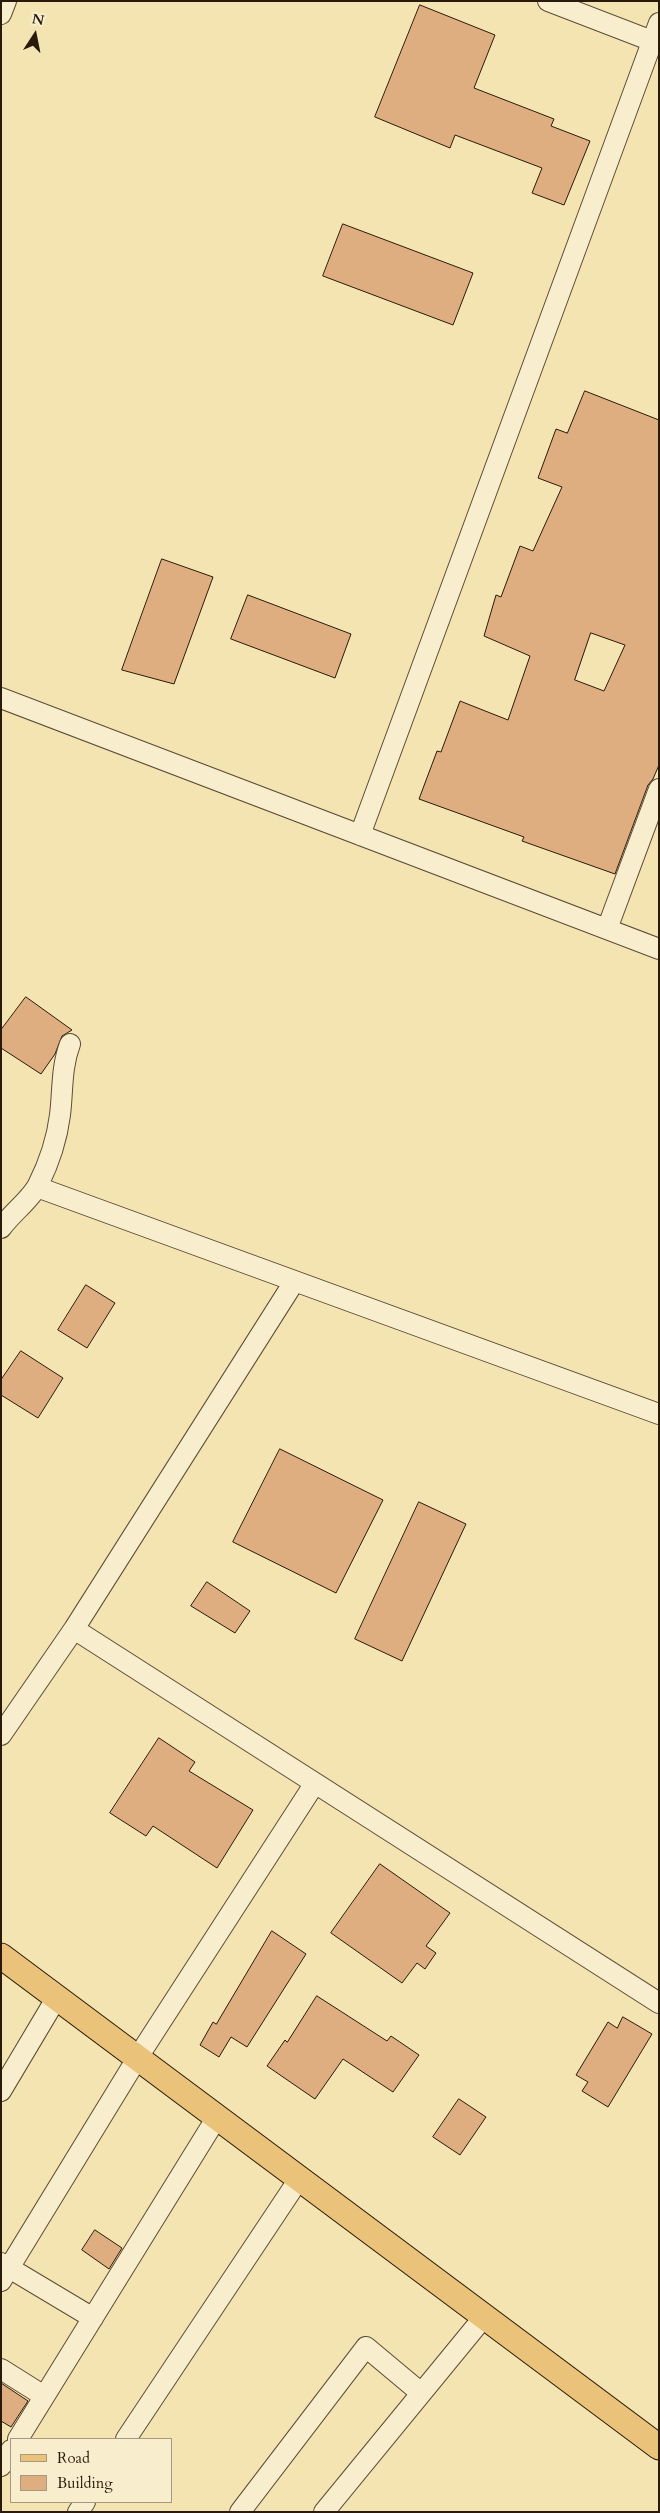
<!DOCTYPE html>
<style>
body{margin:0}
#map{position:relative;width:660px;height:2513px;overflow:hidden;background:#f4e4b2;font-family:Cardo,serif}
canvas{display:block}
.frame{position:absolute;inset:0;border:2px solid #2a1a0b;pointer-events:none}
.legend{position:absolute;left:10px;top:2438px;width:162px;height:65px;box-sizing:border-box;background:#f8edcd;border:1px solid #a6997f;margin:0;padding:6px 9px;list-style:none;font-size:15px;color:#2a1a0b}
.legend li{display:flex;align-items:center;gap:10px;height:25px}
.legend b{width:25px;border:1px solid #a6997f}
.north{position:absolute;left:10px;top:10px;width:50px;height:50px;-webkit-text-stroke:4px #f8edcd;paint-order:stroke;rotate:11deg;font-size:14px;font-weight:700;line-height:20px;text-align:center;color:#2a1a0b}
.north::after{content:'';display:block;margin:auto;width:18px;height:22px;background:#2a1a0b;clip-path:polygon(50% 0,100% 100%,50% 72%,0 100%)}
</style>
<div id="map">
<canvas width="660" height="2513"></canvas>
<div class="frame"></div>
<ul class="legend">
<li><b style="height:6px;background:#eac279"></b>Road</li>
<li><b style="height:14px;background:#deae80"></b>Building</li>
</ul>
<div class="north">N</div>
</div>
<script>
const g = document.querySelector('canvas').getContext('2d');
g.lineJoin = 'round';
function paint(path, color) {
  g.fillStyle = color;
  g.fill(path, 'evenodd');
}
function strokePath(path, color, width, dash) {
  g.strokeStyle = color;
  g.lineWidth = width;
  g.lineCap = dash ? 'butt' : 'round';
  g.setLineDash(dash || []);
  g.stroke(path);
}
const building = new Path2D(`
 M420,5L495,35L474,88L554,119L551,126L590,141L564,205L532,193L542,168L455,135L450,148L375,117Z
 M343,224L473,273L453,325L323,276Z
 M585,391L659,420V765L653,779L648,785L615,874L522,841L524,837L419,799L437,751L441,752L460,701L508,720L530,656L484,636L496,595L501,597L520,546L533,551L562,487L538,478L556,429L567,433ZM591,633L625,645L604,691L575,680Z
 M162,559L213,577L174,684L122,670Z
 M248,595L351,634L335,678L231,639Z
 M26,997L72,1030L62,1036L55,1054L41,1074L1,1048V1030Z
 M86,1285L115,1303L87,1348L58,1330Z
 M21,1351L63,1378L38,1418L1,1395V1380Z
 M280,1449L383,1500L336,1593L233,1542Z
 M419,1502L466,1524L402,1661L355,1639Z
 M207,1582L250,1611L235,1633L191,1606Z
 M159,1738L195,1762L189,1771L253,1810L217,1868L153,1826L146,1836L110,1813Z
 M380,1864L450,1913L426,1946L436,1953L425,1969L417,1963L402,1983L331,1933Z
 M272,1931L306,1954L247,2047L231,2037L219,2057L200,2045L213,2022L216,2024Z
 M317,1996L387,2041L391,2036L419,2055L393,2092L343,2059L315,2099L267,2066L285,2040L287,2042Z
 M623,2017L652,2034L608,2107L582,2091L588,2082L576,2075L608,2022L617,2028Z
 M459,2099L486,2117L460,2155L433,2137Z
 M95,2230L122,2248L109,2269L82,2250Z
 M1,2383L28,2401L11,2427L1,2421Z`);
const minor = new Path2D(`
 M548,1L652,41
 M1,14L6,1
 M1,698L659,949
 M360,835L659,23
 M607,929L659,789
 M37,1187L659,1414
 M1,1228C11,1214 31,1199 38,1185C49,1163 57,1139 60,1115C63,1091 61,1068 70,1044
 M74,1629L294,1282
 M1,1735L74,1629L659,2003
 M1,2091L57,1997
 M1,2263L93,2318
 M1,2281L138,2057L315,1783
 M1,2369L44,2396
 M18,2439L217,2117
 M126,2439L299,2179
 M1,2466L11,2450
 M78,2512L85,2502
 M240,2512L366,2347L421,2393
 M324,2512L483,2318`);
const major = new Path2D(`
 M1,1956L659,2447`);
paint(building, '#deae80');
strokePath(building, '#2a1a0b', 1);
strokePath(minor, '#5c4c35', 22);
strokePath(major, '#2a1a0b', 27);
strokePath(minor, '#f8edcd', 20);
strokePath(major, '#eac279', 25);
</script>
